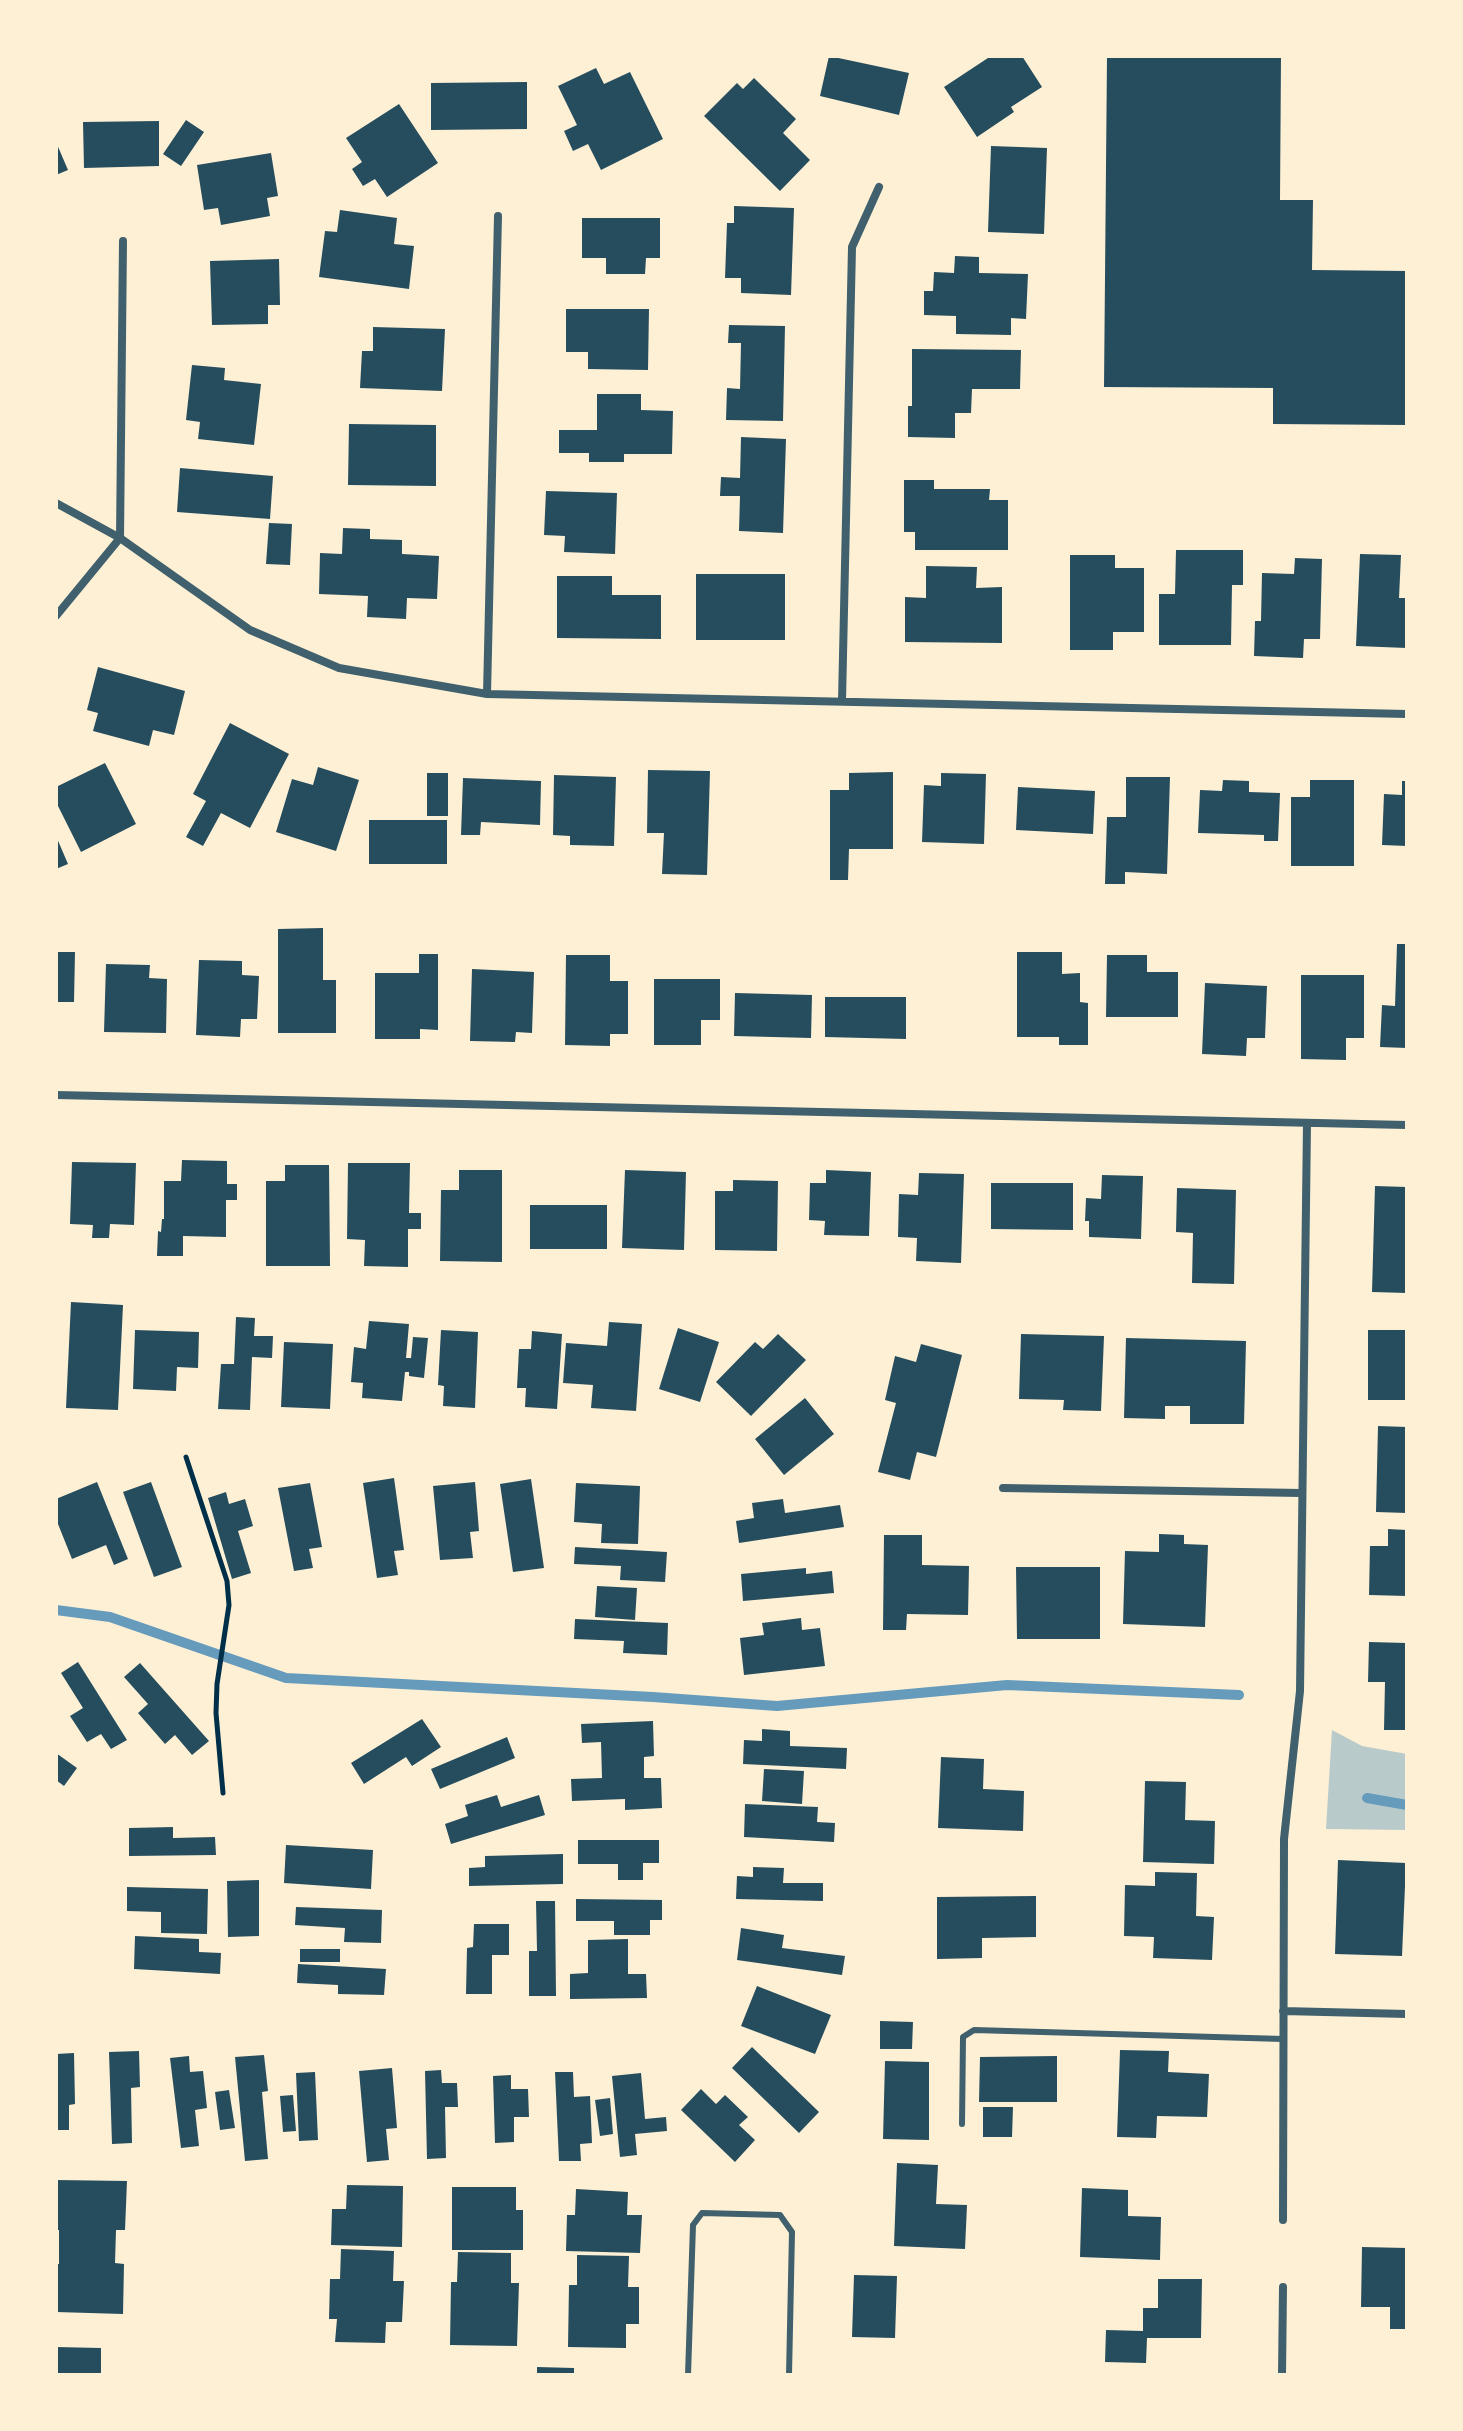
<!DOCTYPE html>
<style>
body{margin:0}
#map{position:relative;width:1463px;height:2431px;overflow:hidden;background:#fdf0d5;font-family:Montserrat,sans-serif}
canvas{display:block}
.frame{position:absolute;inset:0;border:58px solid #fdf0d5;pointer-events:none}
</style>
<div id="map">
<canvas width="1463" height="2431"></canvas>
<div class="frame"></div>
</div>
<script>
const g = document.querySelector('canvas').getContext('2d');
g.lineJoin = 'round';
function paint(path, color) {
  g.fillStyle = color;
  g.fill(path, 'evenodd');
}
function strokePath(path, color, width, dash) {
  g.strokeStyle = color;
  g.lineWidth = width;
  g.lineCap = dash ? 'butt' : 'round';
  g.setLineDash(dash || []);
  g.stroke(path);
}
const green = new Path2D(`
 M1332,1730L1362,1746L1407,1754V1830L1326,1829Z`);
const stream = new Path2D(`
 M56,1610L110,1617L286,1678L653,1697L777,1706L1007,1685L1239,1695
 M1367,1798L1407,1805`);
const building = new Path2D(`
 M829,56L909,73L899,115L820,96Z
 M991,56H1022L1042,87L1011,107L1014,112L977,137L944,87Z
 M1107,56H1281L1280,200H1313L1312,270L1407,271V425L1273,424V388L1104,387Z
 M596,68L604,84L630,72L663,139L601,170L588,144L573,151L564,131L577,125L558,86Z
 M754,78L796,119L783,133L810,160L780,191L704,116L737,83L743,89Z
 M527,82V129L431,130V83Z
 M399,104L438,163L387,197L375,179L363,186L352,169L362,162L346,138Z
 M186,120L204,132L181,166L163,154Z
 M159,121V166L84,168L83,122Z
 M56,142L68,170L56,175Z
 M991,146L1047,148L1044,234L988,232Z
 M271,153L278,196L267,198L270,216L221,225L218,208L204,210L197,165Z
 M734,206L794,208L791,295L741,293V278H725L727,223H734Z
 M340,210L397,218L394,244L414,246L409,289L319,277L325,231L337,232Z
 M582,218H660V258H646L645,274H606V258H582Z
 M955,256L979,257V273L1028,274L1026,319L1011,318V335L956,334V316L924,315V291H933L934,272L954,273Z
 M279,259L280,305H268V324L212,325L210,261Z
 M566,309H649L648,370L588,369V352H566Z
 M729,325L785,326L783,421L726,420L727,388L740,389L741,343H728Z
 M373,327L445,329L442,391L360,388L362,351H373Z
 M912,349L1021,350L1020,389H972L971,413H955V438L908,437V406H912Z
 M192,365L225,368L224,380L261,384L254,445L198,439L200,422L186,420Z
 M597,394H641V410L673,411L672,454H624V462H589V453H559V430H597Z
 M349,424L436,425V486L348,485Z
 M741,437L786,439L783,533L739,531L740,496H720L721,477L740,478Z
 M180,468L273,476L270,519L177,512Z
 M904,480H934V489H990L989,500H1008V550H915V532H904Z
 M546,491L617,493L615,554L564,552L565,536L544,535Z
 M269,523L292,524L290,565L266,564Z
 M343,528L370,529V539L402,540V554L439,556L437,599L407,598L406,619L367,617L368,596L319,594L320,553L342,554Z
 M1176,550H1243V585H1232L1231,645H1159V594H1175Z
 M1360,554L1401,555L1399,598H1407V648L1356,646Z
 M1070,555H1115V568H1144V632H1113V650H1070Z
 M1295,558L1322,559L1320,639H1304L1303,658L1254,656L1255,621H1261L1262,573L1294,574Z
 M926,566L977,567L976,588L1002,587V643L905,642V597L926,598Z
 M696,574H785V640H696Z
 M557,576H612V595H661V639L557,638Z
 M98,667L185,691L174,735L153,730L149,746L93,731L98,713L87,710Z
 M230,723L289,754L250,828L221,813L203,846L186,837L206,801L193,794Z
 M105,763L136,824L81,852L56,802V787Z
 M318,767L359,780L336,851L276,832L292,779L313,785Z
 M648,770L710,771L707,875L662,874L664,833H647Z
 M893,772V849H849L848,880H830V790H849V773Z
 M427,773H448V816H427Z
 M941,773L986,774L984,844L922,842L924,785L941,786Z
 M554,775L616,777L614,846L570,845V836L553,835Z
 M1126,777H1170L1167,874L1125,872V884H1105L1107,817H1126Z
 M463,778L541,781L540,825L481,822L480,835H461Z
 M1223,780L1249,781V792L1280,793L1278,841H1264V835L1198,833L1200,790L1222,791Z
 M1310,780H1354V866H1291V797H1310Z
 M1402,781H1407V846L1382,845L1384,794L1402,795Z
 M1018,787L1095,791L1093,834L1016,830Z
 M369,820H447V864H369Z
 M56,836L68,864L56,869Z
 M323,928V980H336V1033H278V929Z
 M1397,944H1407V1048L1380,1047L1382,1005L1395,1006Z
 M56,952H75L74,1002H56Z
 M1017,952H1062V974L1080,973V1002L1088,1003V1045H1059V1037H1017Z
 M419,954H438V1030L420,1029V1039H375V973H419Z
 M566,955H610V981H628V1034H610V1046L565,1045Z
 M1107,955H1147V972H1178V1017H1106Z
 M199,960L242,961V975L259,976L257,1019H241L240,1037L196,1035Z
 M106,964L150,965L149,978L167,979L166,1033L104,1032Z
 M472,969L534,972L532,1033L516,1032L515,1042L470,1041Z
 M1301,975H1364V1038H1346V1060L1301,1059Z
 M654,979H720V1020H701V1045H654Z
 M1205,983L1267,986L1265,1038H1247L1246,1056L1202,1054Z
 M735,993L812,995L811,1038L734,1036Z
 M825,997H906V1039L825,1037Z
 M182,1160L227,1161V1184H237V1200H226V1237L183,1236V1256H157L158,1231L161,1232L162,1219H164V1181H181Z
 M72,1162L136,1163L134,1225L110,1224L109,1238H92L93,1225L70,1224Z
 M348,1163H410L409,1213H421V1229H408V1267L364,1266L365,1240L347,1239Z
 M285,1165H329L330,1266H266V1181H285Z
 M459,1170H502V1262L440,1261L441,1190H459Z
 M625,1170L686,1172L684,1250L622,1248Z
 M826,1170L871,1172L869,1236L824,1235L825,1221L809,1220L810,1183H826Z
 M919,1173L964,1174L961,1263L916,1261L917,1238L898,1237L899,1194L918,1195Z
 M1102,1175L1143,1176L1141,1239L1089,1237V1221H1085L1086,1198L1101,1199Z
 M733,1180L778,1181L777,1251L715,1250V1191H733Z
 M991,1183H1073V1230L991,1229Z
 M1375,1186L1407,1187V1293L1372,1292Z
 M1177,1188L1236,1190L1234,1284L1192,1283L1193,1233L1176,1232Z
 M530,1205H607V1249H530Z
 M71,1302L123,1305L118,1410L66,1408Z
 M236,1317L255,1318L254,1336H273L272,1358L252,1357L250,1410L218,1409L221,1364H234Z
 M369,1321L409,1324L406,1358H411L413,1337L428,1338L424,1378L409,1376V1372H405L402,1401L362,1398L363,1383L351,1382L354,1347L366,1349Z
 M609,1322L642,1324L636,1411L591,1408L593,1385L563,1383L566,1343L607,1346Z
 M678,1328L719,1342L700,1402L659,1389Z
 M135,1330L199,1332L198,1368L177,1367L176,1391L133,1389Z
 M441,1330L478,1332L475,1408L443,1406L444,1386L438,1385Z
 M1368,1330H1407V1400H1368Z
 M532,1331L562,1334L557,1409L525,1407L526,1388H517L519,1349H531Z
 M778,1334L806,1360L751,1416L716,1382L755,1342L763,1349Z
 M1021,1334L1104,1336L1101,1411L1063,1410L1064,1400L1019,1399Z
 M1126,1338L1246,1341L1244,1424H1190V1406H1165V1419L1124,1418Z
 M284,1342L333,1344L330,1409L281,1407Z
 M921,1344L962,1355L936,1457L917,1452L910,1480L878,1472L896,1403L885,1400L895,1356L916,1362Z
 M805,1398L834,1434L784,1475L755,1439Z
 M1378,1426L1407,1427V1513L1376,1512Z
 M394,1478L404,1550L394,1551L398,1575L377,1578L363,1483Z
 M531,1479L544,1568L513,1572L500,1484Z
 M97,1482L128,1559L114,1565L106,1545L72,1559L56,1519V1499Z
 M151,1482L182,1567L154,1577L123,1492Z
 M475,1482L479,1531L470,1532L473,1558L440,1560L433,1486Z
 M310,1483L322,1547L309,1549L313,1568L294,1571L278,1488Z
 M576,1483L640,1486L638,1544L601,1543L602,1524L574,1522Z
 M226,1492L229,1504L245,1499L253,1526L238,1531L251,1573L232,1579L208,1498Z
 M783,1499L785,1513L840,1505L844,1527L739,1543L736,1521L754,1518L752,1503Z
 M1388,1529L1407,1530V1596L1369,1595L1370,1546H1388Z
 M1159,1534L1184,1535V1544L1208,1545L1205,1627L1123,1624L1125,1551L1159,1552Z
 M884,1535H922V1565L969,1566L968,1615L907,1614L906,1630H883Z
 M575,1547L667,1552L665,1582L620,1580L621,1566L574,1564Z
 M1016,1567H1100V1639H1017Z
 M806,1568V1574L832,1571L834,1593L743,1601L741,1574Z
 M597,1586L637,1588L635,1620L595,1617Z
 M801,1618L802,1630L820,1628L825,1666L744,1675L740,1638L764,1635L762,1623Z
 M575,1619L668,1623L667,1655L623,1653L624,1641L574,1639Z
 M1369,1642L1407,1643V1730H1384L1385,1682H1368Z
 M78,1662L127,1740L111,1749L101,1734L87,1742L70,1716L83,1708L61,1673Z
 M140,1663L209,1741L192,1755L175,1735L165,1744L138,1713L148,1704L124,1677Z
 M422,1719L441,1747L412,1766L406,1757L364,1784L351,1763Z
 M653,1721L654,1756L644,1757V1778H661L662,1808L625,1810V1799L572,1801L571,1779L602,1778L601,1742L582,1743L581,1724Z
 M762,1729L790,1731V1746L847,1748L846,1769L743,1764L744,1740L762,1741Z
 M507,1737L515,1758L440,1789L431,1769Z
 M56,1753L77,1768L64,1786L56,1780Z
 M941,1757L984,1759L983,1789L1024,1791L1023,1831L938,1828Z
 M764,1769L804,1771L802,1804L762,1801Z
 M1145,1781L1186,1782L1185,1820L1215,1821L1214,1864L1143,1862Z
 M497,1795L501,1807L539,1795L545,1815L451,1844L445,1824L468,1816L465,1805Z
 M745,1804L818,1807L817,1822L835,1823L834,1842L744,1837Z
 M173,1827V1838L215,1837L216,1855L129,1856V1828Z
 M578,1840H659V1863H643V1880H618V1864H578Z
 M286,1845L373,1850L371,1889L284,1883Z
 M563,1854V1884L469,1886V1868L485,1867V1856Z
 M1338,1860L1406,1863L1402,1956L1335,1954Z
 M753,1867L784,1868L783,1883H823V1901L736,1899L737,1876L753,1877Z
 M1155,1872L1197,1873L1196,1916L1214,1917L1212,1960L1153,1958L1154,1937L1124,1936L1125,1885L1155,1886Z
 M259,1880V1936L228,1937L227,1881Z
 M127,1887L208,1889L207,1934L161,1933V1912L127,1911Z
 M1036,1896V1937L982,1938V1958L937,1959V1897Z
 M576,1899L662,1900V1920H650V1935H614V1921H576Z
 M536,1901H555L556,1996H529V1951H537Z
 M296,1907L382,1910L381,1943L344,1942L345,1928L295,1925Z
 M474,1924H509V1955H492V1994H466L467,1948L473,1947Z
 M741,1928L784,1935L782,1948L845,1956L842,1975L737,1960Z
 M135,1936L199,1939V1952L221,1953L220,1974L134,1969Z
 M628,1939V1974H646L647,1998L570,1999V1974L588,1973V1940Z
 M300,1949H340V1962H300Z
 M298,1964L386,1969L384,1995L338,1994V1985L297,1983Z
 M757,1986L831,2015L815,2054L741,2026Z
 M880,2021L913,2022L912,2049H880Z
 M752,2047L819,2112L799,2133L732,2068Z
 M1120,2050L1169,2051L1168,2072L1209,2074L1207,2117L1157,2116L1156,2138L1117,2137Z
 M139,2051L140,2087L131,2088L132,2143L112,2144L109,2052Z
 M74,2053L75,2104L69,2105V2130H56V2054Z
 M264,2055L268,2091L262,2092L268,2159L245,2161L235,2057Z
 M189,2056L190,2072L203,2071L207,2108L195,2110L199,2146L181,2148L170,2058Z
 M1057,2056V2102H979L980,2057Z
 M885,2061L929,2062V2140L883,2139Z
 M392,2068L397,2128L386,2129L389,2160L367,2162L359,2071Z
 M441,2070L442,2083H457L458,2107H445L446,2158L427,2159L425,2071Z
 M315,2072L318,2140L299,2141L296,2073Z
 M555,2072H573L574,2097L590,2096L592,2143L580,2144L581,2161H559Z
 M641,2073L645,2119L666,2117L667,2131L635,2134L637,2155L620,2157L612,2076Z
 M511,2075V2089H528L529,2117H514V2142L495,2143L493,2076Z
 M701,2089L716,2104L725,2095L748,2117L739,2125L755,2140L735,2162L681,2110Z
 M229,2090L235,2128L220,2130L215,2092Z
 M293,2095L296,2131L283,2132L280,2096Z
 M610,2098L613,2134L600,2136L595,2100Z
 M983,2107H1013L1012,2137H983Z
 M897,2163L938,2165L936,2204L967,2205L965,2249L894,2246Z
 M56,2180L127,2181L125,2230H116L115,2263L124,2264L123,2314L56,2312V2264H59V2230H56Z
 M347,2185L403,2186L402,2247L331,2245L332,2209H346Z
 M452,2187H516V2210H523V2250H452Z
 M1082,2188L1128,2190V2216L1161,2217L1160,2260L1080,2257Z
 M576,2189L628,2192L627,2215H642L640,2253L566,2251L567,2215H575Z
 M1362,2247L1407,2248V2329H1390V2307H1361Z
 M341,2249L394,2251L393,2281H404L402,2322H386L385,2343L335,2342L337,2319H329L330,2279H340Z
 M458,2252L511,2253V2283H519L517,2346L450,2345L451,2282H457Z
 M577,2255L629,2256L628,2287H639V2324H626V2348L568,2347L569,2285H577Z
 M854,2275L897,2276L895,2338L852,2337Z
 M1158,2279H1202L1201,2338H1147L1146,2363L1105,2362L1106,2330L1143,2331V2308H1158Z
 M56,2347L101,2348V2375H56Z
 M537,2367L574,2368V2375H537Z`);
const path = new Path2D(`
 M186,1457L227,1581L229,1605L217,1684L216,1713L223,1793`);
const service = new Path2D(`
 M962,2124L963,2037L974,2030L1283,2039
 M688,2375L693,2225L702,2213L780,2215L792,2232L789,2375`);
const minor = new Path2D(`
 M56,503L120,538L250,630L339,668L487,694L1407,714
 M56,616L120,538L123,241
 M487,694L498,216
 M842,701L852,247L879,187
 M56,1095L1407,1125
 M1003,1488L1301,1493
 M1283,2011L1407,2014
 M1283,2220L1284,1839L1300,1691L1307,1123
 M1282,2375L1283,2287`);
paint(green, '#b9caca');
strokePath(stream, '#669bbc', 10);
paint(building, '#264d5e');
strokePath(path, '#003049', 5);
strokePath(service, '#3f606c', 6);
strokePath(minor, '#3f606c', 8);
</script>
